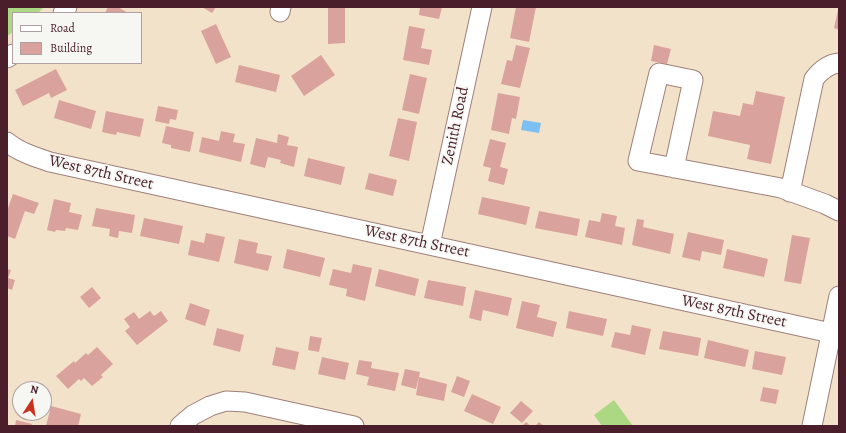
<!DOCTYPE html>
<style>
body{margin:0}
#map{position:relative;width:846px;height:433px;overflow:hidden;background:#f3e2ca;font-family:Alegreya,serif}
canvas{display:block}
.frame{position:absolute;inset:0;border:8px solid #4a1f2b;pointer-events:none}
.legend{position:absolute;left:12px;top:12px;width:130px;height:52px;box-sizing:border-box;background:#f6f6f2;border:1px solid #b1a0a2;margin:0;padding:5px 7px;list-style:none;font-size:12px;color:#4a1f2b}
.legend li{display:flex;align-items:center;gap:8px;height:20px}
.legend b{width:20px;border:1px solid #b1a0a2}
.north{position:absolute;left:12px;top:381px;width:40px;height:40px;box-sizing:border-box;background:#f6f6f2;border:1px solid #b1a0a2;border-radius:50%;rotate:12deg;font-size:11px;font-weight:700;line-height:16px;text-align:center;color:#4a1f2b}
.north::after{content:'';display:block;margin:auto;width:14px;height:18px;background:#c8321e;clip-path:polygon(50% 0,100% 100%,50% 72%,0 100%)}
</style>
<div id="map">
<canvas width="846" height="433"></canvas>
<div class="frame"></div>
<ul class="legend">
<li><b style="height:5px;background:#fff"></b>Road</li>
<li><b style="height:11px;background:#daa29c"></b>Building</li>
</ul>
<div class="north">N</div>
</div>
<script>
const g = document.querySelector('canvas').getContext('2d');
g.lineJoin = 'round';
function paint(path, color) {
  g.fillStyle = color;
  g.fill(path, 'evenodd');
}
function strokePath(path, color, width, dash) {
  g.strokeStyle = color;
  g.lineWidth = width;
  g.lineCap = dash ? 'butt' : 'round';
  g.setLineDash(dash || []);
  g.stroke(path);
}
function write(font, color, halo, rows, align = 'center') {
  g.font = font + ' Alegreya,serif';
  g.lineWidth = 3.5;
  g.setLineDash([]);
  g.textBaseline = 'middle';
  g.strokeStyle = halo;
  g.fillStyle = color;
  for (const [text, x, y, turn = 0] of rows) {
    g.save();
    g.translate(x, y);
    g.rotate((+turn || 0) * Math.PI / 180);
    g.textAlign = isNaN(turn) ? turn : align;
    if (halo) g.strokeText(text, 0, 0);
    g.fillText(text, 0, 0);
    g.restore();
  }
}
const green = new Path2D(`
 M7,7H44L38,13H13V32L7,36Z
 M614,400L633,426H602L594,415Z`);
const water = new Path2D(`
 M523,120L541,123L539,133L521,130Z`);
const building = new Path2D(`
 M108,7H118L128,13H105Z
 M202,7H216L212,13Z
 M328,7H345V43L328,44Z
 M420,7H442L439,19L419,15Z
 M516,7H536L529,42L510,38Z
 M838,10H839V30L834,28Z
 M216,24L231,57L216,64L201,31Z
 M409,26L425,29L421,48L432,50L429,65L403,60Z
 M516,45L530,48L520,88L501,84L507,60L512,61Z
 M654,45L671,49L667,64L651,61Z
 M321,55L335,75L304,96L291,76Z
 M239,65L280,75L276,92L235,82Z
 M56,69L67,90L51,98L49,93L23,106L15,90Z
 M410,74L427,78L419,114L402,110Z
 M756,91L785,97L771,164L747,159L750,145L708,136L713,111L740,116L743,103L753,105Z
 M498,93L520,97L516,119L512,118L509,134L491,130Z
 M59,100L96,111L91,129L54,118Z
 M158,106L178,110L176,120L170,119L169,124L155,121Z
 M106,111L144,119L140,137L117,132L116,135L102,132Z
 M398,118L417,122L409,161L389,156Z
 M166,126L194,132L190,152L171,148V145L162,143Z
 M221,131L235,134L233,142L245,144L241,162L199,152L202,137L219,141Z
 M278,134L289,137L287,145L298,147L294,167L280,163L281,160L268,157L265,168L250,164L256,138L277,143Z
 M490,139L506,143L500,167L508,169L504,185L488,181L491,168L483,166Z
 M308,158L345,167L341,185L304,176Z
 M369,173L397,180L393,196L365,189Z
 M13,194L39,203L34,214L25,211L15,239L7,236V211Z
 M482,197L530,207L526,225L478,214Z
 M54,199L71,203L69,212L82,215L78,230L66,228L65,231L56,230L55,232L47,230Z
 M96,208L135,215L132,233L119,231L118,238L109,236L110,229L92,226Z
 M539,211L580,219L577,236L535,228Z
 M602,213L617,216L615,226L625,228L622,245L585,237L589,220L600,222Z
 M144,218L183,226L179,244L140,236Z
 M637,219L644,220L643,227L674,234L670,254L632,245Z
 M688,232L724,240L721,255L702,251L700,261L682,257Z
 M206,233L225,237L219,262L188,255L191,240L204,243Z
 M792,235L810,238L801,284L784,281Z
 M239,239L258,243L256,253L272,256L268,271L234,263Z
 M287,249L325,258L320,277L283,268Z
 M727,249L768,259L764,277L723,268Z
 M353,264L372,268L365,301L346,296L347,289L329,285L333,269L351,273Z
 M7,269L11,270L8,278L15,280L12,290L7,288Z
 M379,269L419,279L415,296L375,286Z
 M428,280L466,287L463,306L424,298Z
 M92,287L101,298L89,308L80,297Z
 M475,290L512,298L508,316L483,310L481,321L469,318Z
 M522,301L540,305L537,317L557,322L553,337L516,328Z
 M190,303L210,310L205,326L185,319Z
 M150,311L154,316L161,311L168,321L137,345L125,331L130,327L124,319L134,312L139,319Z
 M569,311L607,319L603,336L566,328Z
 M632,325L651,329L645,355L611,347L615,332L630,335Z
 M217,328L244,335L240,352L213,345Z
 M663,331L701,338L698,356L659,349Z
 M310,336L322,338L319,352L308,350Z
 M708,340L749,350L745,367L704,358Z
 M97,347L113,364L101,375L103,377L92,386L84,378L81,381L79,379L68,389L56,376L74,361L75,363L86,353L88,355Z
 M276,347L299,352L295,370L272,365Z
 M755,351L786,357L782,375L752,369Z
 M322,357L349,363L345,380L318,374Z
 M359,360L372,362L371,368L399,373L395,391L367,385L369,377L356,374Z
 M405,369L420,372L416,389L401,385Z
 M457,376L470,381L464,397L451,392Z
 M419,377L447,384L444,401L416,395Z
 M763,387L779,390L776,404L760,401Z
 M472,394L501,407L493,424L464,411Z
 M521,401L533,411L522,423L510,413Z
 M51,406L81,414L78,426H46Z
 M16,420L32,424L31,426H15Z
 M526,422L531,426H522Z
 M539,422L544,426H535Z`);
const minor = new Path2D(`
 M280,12L281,7
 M63,13L67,7
 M7,58L13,54
 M7,142C19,152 35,157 50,162L831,333
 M674,168L693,80L659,73L638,161L781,188L825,204L839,211
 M790,192L814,79C821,70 828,64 839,63
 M430,245L482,7
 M180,426L193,415L210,406L226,401L245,402L354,426
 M812,426L839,296`);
const streetNames = [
 ["Zenith Road",456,126,-78],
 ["West 87th Street",101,173,13],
 ["West 87th Street",417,242,12],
 ["West 87th Street",734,312,12]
];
paint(green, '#add883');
paint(water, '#7cbff2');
paint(building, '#daa29c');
strokePath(minor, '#9e807a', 21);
strokePath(minor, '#fff', 19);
write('16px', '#4a1f2b', '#f6f6f2', streetNames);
</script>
